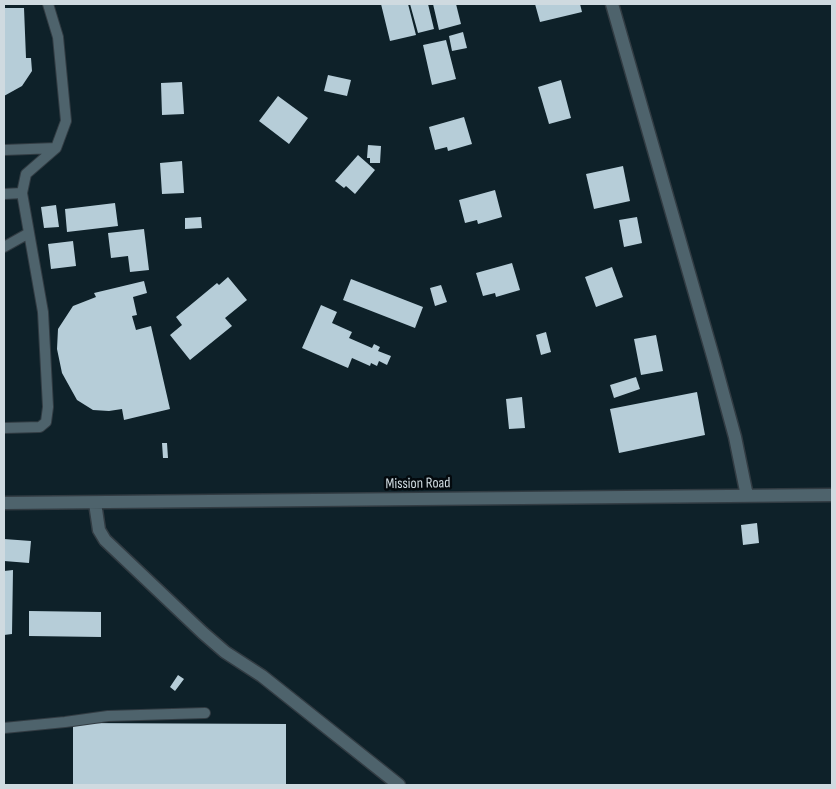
<!DOCTYPE html>
<style>
body{margin:0}
#map{position:relative;width:836px;height:789px;overflow:hidden;background:#0e2129;font-family:"Sofia Sans Condensed",sans-serif}
canvas{display:block}
.frame{position:absolute;inset:0;border:5px solid #cfdae0;pointer-events:none}
</style>
<div id="map">
<canvas width="836" height="789"></canvas>
<div class="frame"></div>
</div>
<script>
const g = document.querySelector('canvas').getContext('2d');
g.lineJoin = 'round';
function paint(path, color) {
  g.fillStyle = color;
  g.fill(path, 'evenodd');
}
function strokePath(path, color, width, dash) {
  g.strokeStyle = color;
  g.lineWidth = width;
  g.lineCap = dash ? 'butt' : 'round';
  g.setLineDash(dash || []);
  g.stroke(path);
}
function write(font, color, halo, rows, align = 'center') {
  g.font = font + ' "Sofia Sans Condensed",sans-serif';
  g.lineWidth = 5;
  g.setLineDash([]);
  g.textBaseline = 'middle';
  g.strokeStyle = halo;
  g.fillStyle = color;
  for (const [text, x, y, turn = 0] of rows) {
    g.save();
    g.translate(x, y);
    g.rotate((+turn || 0) * Math.PI / 180);
    g.textAlign = isNaN(turn) ? turn : align;
    if (halo) g.strokeText(text, 0, 0);
    g.fillText(text, 0, 0);
    g.restore();
  }
}
const building = new Path2D(`
 M381,4H408L416,35L390,41Z
 M410,4H428L434,29L418,33Z
 M433,4H456L461,24L439,30Z
 M535,4H580L582,12L540,22Z
 M4,8H24L26,58H31L32,71L22,86L4,96Z
 M463,32L467,48L452,51L449,36Z
 M446,40L456,79L432,85L423,45Z
 M328,75L351,80L347,96L324,91Z
 M561,80L571,118L549,124L538,87Z
 M182,82L184,114L162,115L161,83Z
 M278,96L308,118L289,144L259,121Z
 M464,117L472,144L448,151L447,147L435,150L429,127Z
 M368,145L381,146L380,163H370V158H367Z
 M358,155L375,170L355,194L346,186L344,188L335,181Z
 M182,161L184,193L162,194L160,163Z
 M623,166L630,201L594,209L586,174Z
 M495,190L502,217L478,224L477,220L465,223L459,200Z
 M115,203L118,226L67,232L65,209Z
 M56,205L59,227L44,228L41,207Z
 M201,217L202,228L185,229V218Z
 M637,217L642,243L624,247L619,220Z
 M144,229L149,270L130,272L128,256L111,258L108,233Z
 M73,241L76,266L51,269L48,244Z
 M512,263L520,290L496,297L495,293L483,296L476,273Z
 M612,267L623,297L596,307L585,277Z
 M228,277L247,300L225,318L232,326L190,360L170,335L182,325L176,317L217,283L219,285Z
 M351,279L423,307L415,328L343,300Z
 M144,281L147,293L133,297L137,315L132,316L136,330L151,326L170,409L124,420L122,409L109,411L93,410L77,400L62,373L57,349L58,329L73,306L96,297L94,293Z
 M441,285L447,302L435,306L430,288Z
 M321,305L337,312L332,323L352,332L349,338L372,348L374,344L380,347L378,351L391,356L387,365L379,361L377,366L371,363L370,366L352,358L348,368L302,348Z
 M546,332L551,352L541,355L536,335Z
 M656,335L663,371L641,375L634,339Z
 M636,377L640,389L614,398L610,385Z
 M697,392L705,435L619,453L610,409Z
 M522,397L525,428L509,429L506,399Z
 M162,443H167L168,458H163Z
 M757,523L759,543L743,545L741,525Z
 M4,539L31,541L29,563L4,561Z
 M13,570L12,634L4,635V571Z
 M29,611L101,612V637L29,636Z
 M178,675L184,679L175,691L170,687Z
 M73,723L286,724V785H73Z`);
const service = new Path2D(`
 M4,150L56,148
 M4,194L22,193
 M4,247L29,233
 M4,428L40,427L46,422L48,407L43,312L22,193L26,174L56,148L66,121L58,37L48,4
 M4,728L65,722L108,716L205,713`);
const minor = new Path2D(`
 M612,4L714,360L735,437L747,496
 M4,503L832,495
 M95,503L99,530L105,540L203,633L225,652L262,676L399,785`);
const streetNames = [
 ["Mission Road",418,484,-1]
];
paint(building, '#b6cdd8');
strokePath(service, '#323c43', 12);
strokePath(minor, '#323c43', 15);
strokePath(service, '#4e636c', 10);
strokePath(minor, '#4e636c', 12);
write('15px', '#cfdae0', '#03090d', streetNames);
</script>
